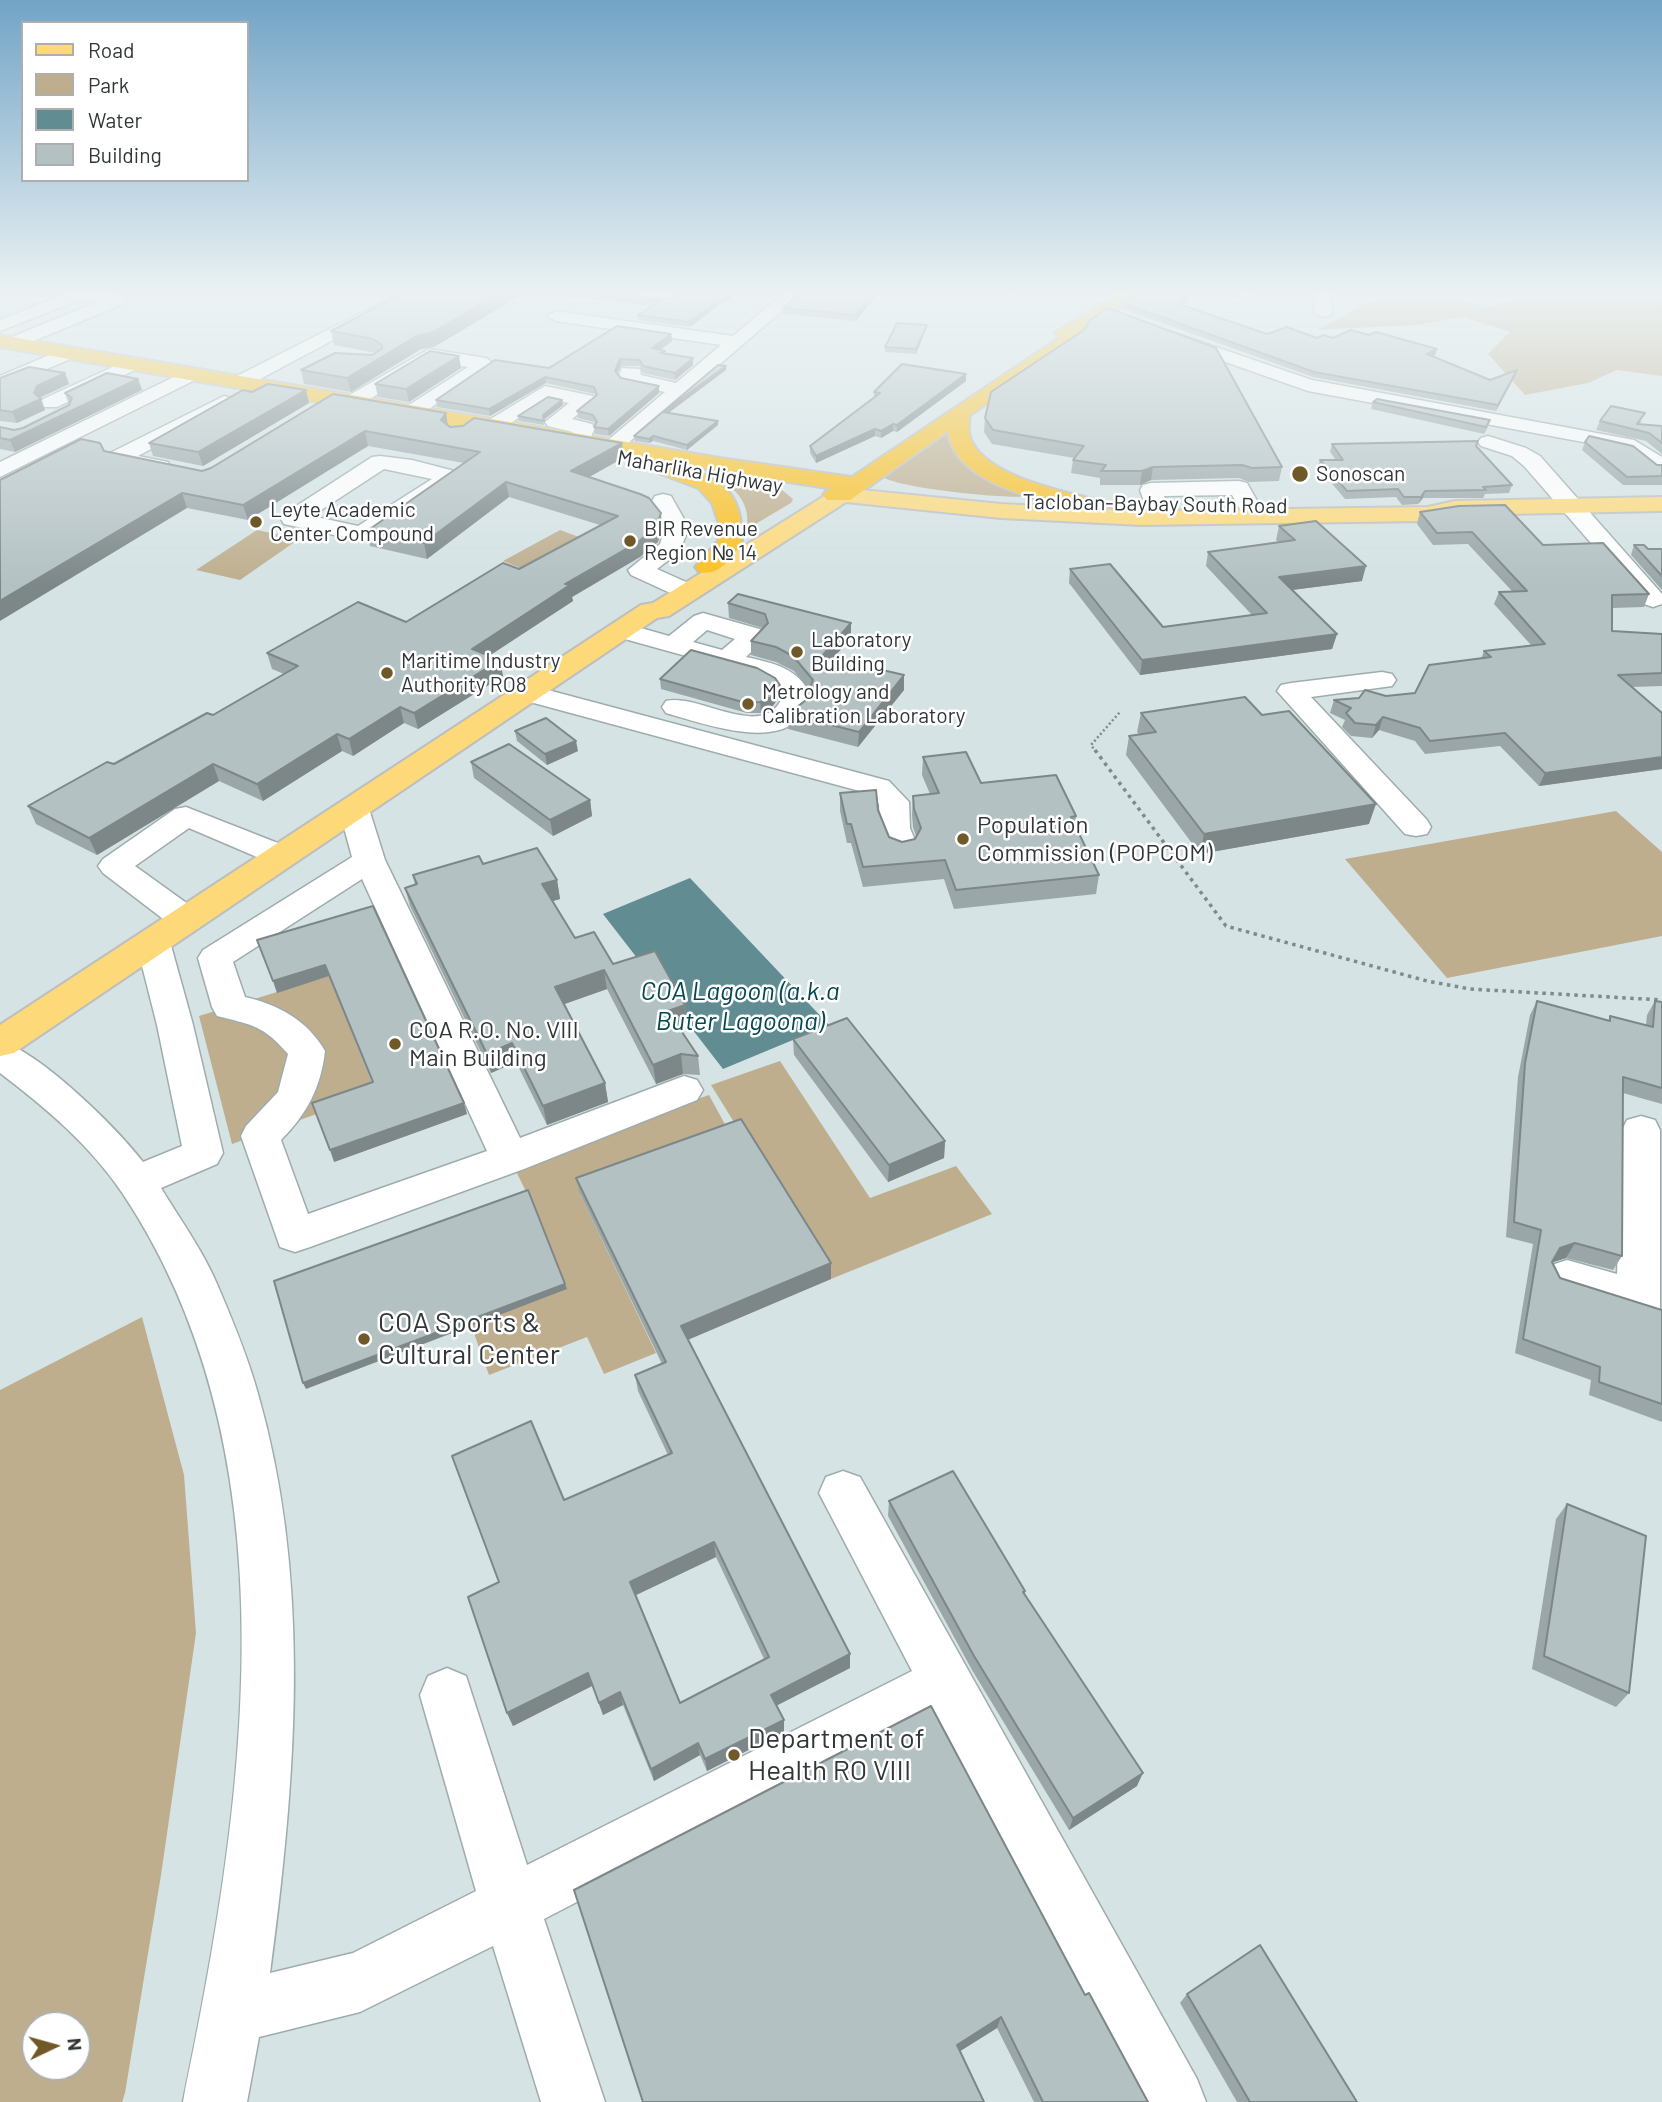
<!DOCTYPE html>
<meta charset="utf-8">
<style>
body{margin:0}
#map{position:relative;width:1662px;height:2102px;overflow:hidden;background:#d5e3e5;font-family:Barlow,sans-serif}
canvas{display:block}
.legend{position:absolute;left:21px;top:21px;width:228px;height:161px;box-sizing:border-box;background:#fff;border:2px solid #adafaf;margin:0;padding:9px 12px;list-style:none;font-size:21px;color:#313738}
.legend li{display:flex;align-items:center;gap:14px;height:35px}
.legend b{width:35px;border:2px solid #adafaf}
.north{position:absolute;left:21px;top:2011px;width:70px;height:70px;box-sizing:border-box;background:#fff;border:2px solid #adafaf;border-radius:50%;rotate:85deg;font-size:19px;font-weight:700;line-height:28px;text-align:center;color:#313738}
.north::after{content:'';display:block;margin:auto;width:24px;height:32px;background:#6f5929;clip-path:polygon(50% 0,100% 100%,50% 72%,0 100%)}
</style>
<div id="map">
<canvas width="1662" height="2102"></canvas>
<ul class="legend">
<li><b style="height:9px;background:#fdd97a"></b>Road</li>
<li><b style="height:19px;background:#beae8e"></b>Park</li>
<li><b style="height:19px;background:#618c92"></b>Water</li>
<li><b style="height:19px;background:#b3c1c3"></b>Building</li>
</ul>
<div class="north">N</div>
</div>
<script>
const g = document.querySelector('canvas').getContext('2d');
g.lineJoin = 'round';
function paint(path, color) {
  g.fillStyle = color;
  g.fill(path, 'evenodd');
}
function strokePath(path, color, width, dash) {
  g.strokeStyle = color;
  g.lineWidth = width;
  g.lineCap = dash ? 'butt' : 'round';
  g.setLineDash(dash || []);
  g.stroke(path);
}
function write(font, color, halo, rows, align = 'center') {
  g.font = font + ' Barlow,sans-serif';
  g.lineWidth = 5;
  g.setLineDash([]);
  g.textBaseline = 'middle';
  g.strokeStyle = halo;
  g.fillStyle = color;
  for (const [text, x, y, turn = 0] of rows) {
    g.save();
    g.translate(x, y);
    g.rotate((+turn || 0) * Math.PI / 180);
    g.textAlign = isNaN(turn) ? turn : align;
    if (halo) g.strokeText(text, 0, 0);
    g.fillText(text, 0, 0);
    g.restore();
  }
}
const green = new Path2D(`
 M1389,292H1435L1486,308L1542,292H1662V376L1617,370L1588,383L1525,395L1488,354L1510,332L1464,317L1415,325L1317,330Z
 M943,432H946L953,446L1031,496C1013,500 893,488 882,476Z
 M721,480L782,490L793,499L791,503L747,529C750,507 740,492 721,480Z
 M257,530L299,539L240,580L196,570Z
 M560,530L590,541L533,573L503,561Z
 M1616,811L1662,852V936L1447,978L1345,859Z
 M329,976L376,1093L232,1144L199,1016Z
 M780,1061L870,1198L956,1166L992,1214L831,1279L711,1085Z
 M709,1095L733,1139L580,1194L656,1353L604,1374L587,1337L489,1375L471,1325L535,1210L512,1163Z
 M142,1317L184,1475L196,1633L161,1875L125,2093L122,2102H0V1390ZM35,2025H77V2067H35Z`);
const water = new Path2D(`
 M690,878L829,1025L723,1069L603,914Z`);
const pathFar1 = new Path2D(`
 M1096,752L1091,745L1120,712`);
const path = new Path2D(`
 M1095,750L1226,926L1427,981L1470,989L1662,1000`);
const minor = new Path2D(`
 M69,292H101L123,296L126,300L123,304L19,347H7L4,343L7,339L97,302L82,299L0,331V320Z
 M402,292H423L247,386L240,388L230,382L233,378Z
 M619,292H678C676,295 673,299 670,301C662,305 625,298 619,292Z
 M785,292H804L621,449H607L603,445L607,441L665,392L624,383L618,377L622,368L640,369L641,375L676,383L721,345L556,321L547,316L556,311L733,336Z
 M1232,292H1253L1255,294L1246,299Z
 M1314,292H1332V312L1329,316L1323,317L1314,312Z
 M1172,332L1312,380L1634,440L1662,457V472L1621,449L1308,391L1166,341L1163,337L1166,333Z
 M68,347L75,349L77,353L75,357L0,389V376Z
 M429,349L486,358L495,364L420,415H406L403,411L406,407L468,367L432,361L360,405H346L343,401L346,397Z
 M132,358L141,364L139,368L57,407H43L40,403L43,399Z
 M192,368L199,370L202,374L199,378L0,477V462Z
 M545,386L593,396L596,400L572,419L592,424L595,428L588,443H574L571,439L573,432L548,426L545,422L569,403L548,399L503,428H489L486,424L489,420Z
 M224,396L231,398L234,402L231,406L138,456L168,462L171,467L168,472C151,476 127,467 110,463L107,458L110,453Z
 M1488,436L1526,448L1540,456L1662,594V604L1653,607L1644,604L1524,466L1512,456L1481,446L1478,442L1481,438Z
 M380,456L412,460L458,472L461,477L370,539L362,541L284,524L281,519L284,514L372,457ZM384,469L432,479L358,526L312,516Z
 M1239,481L1247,483L1261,508L1258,513H1242L1232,495L1164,496L1167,508L1164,513H1148L1140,490L1143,485L1151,483Z
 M663,494L671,496L689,528L679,552L657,569L686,582L689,587L686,592L677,594L668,592L631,575L628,570L660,544L665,528L652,501L655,496Z
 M703,613L763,630L767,636L746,657C773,663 799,668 811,696C808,703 807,710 802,716C773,750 702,723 666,713L662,707L666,701C700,693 764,743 783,696L777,686L758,676L614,636L610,631L614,626L623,623L669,636L694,616ZM707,630L735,639L722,650L693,642Z
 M1382,672L1392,674L1396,680L1392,686L1311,697L1427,820L1431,827L1427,834L1416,836L1405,834L1277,691L1281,685L1291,683Z
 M529,685L889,781L909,802L910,828L918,848L913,855L902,858L891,855L880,828L879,804L867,793L519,699L515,693L519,687Z
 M354,800L365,803L369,809L385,860L520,1138L684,1076L697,1080L703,1090L697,1100L524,1169L310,1247L295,1252L280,1247L241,1136L246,1126L278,1092L288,1054C263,1025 252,1025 217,1016L212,1007L198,958L203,950L352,857L339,809L343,803ZM362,879L487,1151L308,1214L281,1140C307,1114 321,1087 325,1051C307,1020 279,1005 245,997L233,962Z
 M186,807L293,849L298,856L293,863L282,866L271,863L189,828L135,866L199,912L204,920L199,928L187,931L175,928L103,873L98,866L103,859L175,809Z
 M153,931L165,934L170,942L193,1025L223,1153L217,1164L161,1188C180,1219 203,1251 217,1284C232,1319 248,1357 258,1394C312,1582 296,1781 270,1973L353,1953L476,1891L420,1695L428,1676L447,1668L466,1676L527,1865L912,1671L819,1493L826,1477L843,1471L860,1477L1197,2079L1206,2102H1139L935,1716L544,1919L605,2102H541L493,1946L360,2012L259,2037L247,2102H183C244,1809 299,1459 123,1194C91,1146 45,1107 0,1073V1041C41,1053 116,1127 143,1162L182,1146L157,1025L136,942L141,934Z
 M1641,1116L1655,1120L1660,1130V1323L1552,1289L1546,1277L1552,1265L1567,1260L1617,1274L1622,1130L1627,1120Z`);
const major = new Path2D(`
 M842,488L1001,504L1141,511L1428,507L1455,501L1662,497V511L1456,515L1428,521L1141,525L1001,518L846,502L669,616L657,618L14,1053L0,1056V1025L641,605L653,603L834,490Z`);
const highway = new Path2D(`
 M1121,292H1143L1087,330L1081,340L970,415C969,422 968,430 970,437C983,476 1062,491 1096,500L1100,505L1096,510C1082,513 1068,507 1054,504C1018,494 953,476 948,431L850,500H827L823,495L827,490L833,489L677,464C722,481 742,489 742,542C732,558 719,577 699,572L695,567L718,541V521L712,503L698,488L658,473L655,468L663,462L0,347V335L720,458L852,477L1059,338L1054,333Z`);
const wall = new Path2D(`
 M563,292H623L627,294L659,300L740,292L727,302L724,301L690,327L638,320V315L652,306L563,296Z
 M990,292H1016L1014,295Z
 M1088,292H1116L1108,297Z
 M876,296L856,321L783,314V308Z
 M1185,296L1187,302L1183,305L1267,334L1333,338L1369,335L1437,349L1435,355L1432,356L1490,380L1517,370L1515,376L1496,411L1313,377L1123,309V303Z
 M927,325L926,329L916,354L885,352V347Z
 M1084,330L1282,467L1279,481L1249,482L1239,478L1151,480L1140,485H1100V478L1071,473L1073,460L1074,458L992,444L984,432L985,418Z
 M331,331L434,347L421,349L351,392L304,384L301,370L372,355L376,353L334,345Z
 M671,334L672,341L660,350L665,354L693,358V365L675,380L643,373L640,366H621L617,373L621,378L659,393L609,436L595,434L594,427L595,425L594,422L578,418L577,411L596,396L595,394L546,383L490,416L437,407L436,400Z
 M461,368L409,402L378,397L375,384Z
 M726,370L668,413L718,421V425L687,450L653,441L649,443L635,441L634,436Z
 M65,373L69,384L41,397L45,410L17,423L0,421V378Z
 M966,374V381L897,432L893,431L881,438L875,436L816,463L810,453V446L874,398V392Z
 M138,379L142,390L15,452L0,449V427L14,430L23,428L69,405L65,393Z
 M306,390L309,403L203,466L153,456L149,443L252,392Z
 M333,394L446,413L448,426L450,427L623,458L589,477L662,528L658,542L640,557L572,597L573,601L489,656L503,676L418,729L404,723L353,756L342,751L263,801L219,781L97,855L36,824L28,806L213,715L284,674L272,669L267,653L406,622L519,569L600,525L509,497L427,559L370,546L367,531L464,463L368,446L248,520L187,508L104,451L202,471L211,468Z
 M562,400L563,405L543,420L544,425L519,421L518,416Z
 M1373,402L1488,427L1484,434L1371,409Z
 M1600,421H1642L1639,424L1662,426V454L1646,441L1596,430Z
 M1585,442L1657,465H1662V485H1623L1582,450Z
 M1332,444L1476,447L1512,485L1509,493L1485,494L1483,498H1423L1418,504L1402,505L1396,497L1345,499L1318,467L1320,460H1336L1330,452Z
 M1420,512L1543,545L1649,594L1644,607L1612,608V631L1662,634V686L1632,687L1662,713V769L1539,786L1500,746L1425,754L1415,741L1379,730L1372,738L1351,736L1342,727L1345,720L1330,713L1334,700L1415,693L1481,659L1484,651L1531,645L1494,604L1499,592L1512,591L1468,544L1433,545L1417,524Z
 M1279,526L1362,581L1292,590L1337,634L1332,649L1140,675L1069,583L1070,569L1163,627L1252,615L1206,566L1208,552L1279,543L1276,540Z
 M1634,545L1648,549H1662V590L1631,555Z
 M728,603L851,638L833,658L904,690L858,747L788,729V714L806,700L809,690L794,671L776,662L751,655V641L763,628L729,618Z
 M660,679L780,685V696L772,707L761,713H747L661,689Z
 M1141,713L1262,715L1369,824L1200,854L1126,755L1129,736L1139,734L1137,732Z
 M515,731L578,751L547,765L517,741Z
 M923,757L981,783L1076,816L1075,825L1099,875L1096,894L954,909L944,879L863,887L851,843H847L840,811V793L878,810L889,837L902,842L915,839L916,836L913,827L912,815L913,796L930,794L922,775Z
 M471,762L590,800L592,816L553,836L474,778Z
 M483,864L557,880L560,899L553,901L575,938L613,964L685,1005L687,1024L679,1027L698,1056L700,1075L683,1074L656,1084L607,989L564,1004L605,1083L608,1102L547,1125L516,1062L491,1073L410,906L405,888L415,885L413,875Z
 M373,906L467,1114L334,1162L372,1082L329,976L277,993Z
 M1537,1001L1608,1021L1610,1016L1646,1025L1647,1015L1655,1001L1662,1002V1104L1623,1093L1622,1256L1613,1270L1566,1258L1552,1262L1560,1278L1662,1310V1422L1589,1395L1591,1380L1515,1353L1533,1244L1506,1237L1518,1077L1530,1015Z
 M793,1039L945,1141L944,1158L888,1182L794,1055Z
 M576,1178L831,1279L688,1339L850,1668L777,1705L784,1720V1732L707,1771L700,1755L654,1781L623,1705L603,1715L592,1686L513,1726L507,1713L499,1582L668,1455L638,1391L635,1375L662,1364L580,1194ZM716,1557L764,1659L680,1703L636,1595Z
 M889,1501L1025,1591V1594L1137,1786L1069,1830L972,1670L888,1516Z
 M1567,1504L1629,1693L1616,1707L1532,1669L1556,1519Z
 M1187,1994L1357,2102H1237L1180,2003Z
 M1085,1995L1148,2102H1034L997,2028L960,2051L643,2102Z`);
const shadedWall = new Path2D(`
 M502,292H527L434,347L421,349L351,392L347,378L418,335Z
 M734,292H740L727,302V297Z
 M875,292H878L876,296L856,321V315Z
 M1109,292H1116L1108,297Z
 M724,297V301L690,327L689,322Z
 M1188,297L1187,302L1178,309L1179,304Z
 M927,325L926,329L916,354V349Z
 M671,334L672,341L653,355L652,348Z
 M1437,349L1435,355L1426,360L1427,354Z
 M459,356L461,368L409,402L406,389Z
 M693,358V365L675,380V373Z
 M620,359L621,366L615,377V371Z
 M726,366V370L663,417V412Z
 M1517,370L1515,376L1496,411L1498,405Z
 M65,373L69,384L41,397L40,399L45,410L17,423L12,412L34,393L37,386Z
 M966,374V381L897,432V425Z
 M545,377L546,383L490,416L489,409Z
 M138,379L142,390L15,452L10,440Z
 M659,386V393L609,436L608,429Z
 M306,390L309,403L203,466L198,452Z
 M562,400L563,405L543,420V415Z
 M446,413L448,427L441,420Z
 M718,421V425L687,450V445Z
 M893,424V431L881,438V431Z
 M875,429V436L816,463V456Z
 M365,431L368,446L248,520L243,505Z
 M653,436V441L649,443V439Z
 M622,443L623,458L573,486L571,471Z
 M1153,467L1151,480L1140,485L1142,471Z
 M506,482L509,497L427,559L424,543Z
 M1425,491L1423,498L1418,504L1421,497Z
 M182,493L187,508L0,621V601Z
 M661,513L662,528L658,542L640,557L572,597L573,601L475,665L472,649L565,584Z
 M1366,566L1362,581L1276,592L1279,577Z
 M851,623V638L822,671V656Z
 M1337,634L1332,649L1140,675L1142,660Z
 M500,660L503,676L418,729L414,713Z
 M904,675V690L858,747L859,732Z
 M780,685V696L772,707L761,713L760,702Z
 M400,707L404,723L353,756L349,739Z
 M1383,717L1379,730L1372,738L1376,725Z
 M337,734L342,751L263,801L257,784Z
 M576,741L578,751L547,765L545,754Z
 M1662,757V769L1539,786L1545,773Z
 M213,764L219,781L97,855L89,838Z
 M590,800L592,816L553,836L550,820Z
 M1376,804L1369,824L1200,854L1204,834Z
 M557,880L560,899L546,903L542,884Z
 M325,965L329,976L277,993L273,981Z
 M604,970L607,989L559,1006L555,987Z
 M685,1005L687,1024L670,1030L668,1011Z
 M512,1043L516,1062L491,1073L487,1054Z
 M681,1054L683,1074L656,1084L653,1065Z
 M605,1083L608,1102L547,1125L543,1106Z
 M464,1103L467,1114L334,1162L330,1150Z
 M945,1141L944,1158L888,1182L889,1165Z
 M1575,1243L1566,1258L1551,1263L1560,1248Z
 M831,1263V1279L683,1342L681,1326Z
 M565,1284L567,1289L306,1389L303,1383Z
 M714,1542L716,1557L634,1596L630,1582Z
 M850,1654V1668L772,1708L771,1695Z
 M588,1673L592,1686L513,1726L507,1713Z
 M620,1692L623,1705L603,1715L599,1703Z
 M784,1720V1732L707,1771L705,1759Z
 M698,1743L700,1755L654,1781L651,1769Z
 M1143,1773L1137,1786L1069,1830L1073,1818Z
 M1001,2017L997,2028L954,2055L957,2045Z`);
const building = new Path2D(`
 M404,292H502L431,333L418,335L347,378L301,370L335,353L372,355L382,349V345L373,339L331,331Z
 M570,292H623L627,294L659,300L671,298L677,292H734L727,297H724L689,322L638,315L659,302Z
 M801,292H875L856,315L783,308Z
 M1140,292H1184L1180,295L1188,297L1179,304L1267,334L1287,327L1317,338L1324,335L1333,338L1351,330L1369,335L1376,332L1437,349L1427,354L1490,380L1517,370L1498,405L1314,372L1123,303Z
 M1108,308L1216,348L1282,467L1252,468L1242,465L1153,467L1142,471H1101L1106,465L1073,460L1084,446L993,430L985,418L991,392L1084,330L1090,320Z
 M897,323L927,325L916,349L885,347Z
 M617,326L671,334L652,348L665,351L661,353L693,358L675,373L643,366L640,360L620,359L615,371L621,378L659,386L608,429L594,427L597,422L593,415L577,411L597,395L594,387L545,377L489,409L436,400L495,360L549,368Z
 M430,351L459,356L406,389L375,384Z
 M902,364L966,374L897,425L893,424L881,431L875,429L816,456L810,446L880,393L874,392Z
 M718,365L726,366L663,412L718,421L687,445L653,436L649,439L634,436Z
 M29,367L65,373L37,386L34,393L41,399L12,412L0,410V378Z
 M107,373L138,379L10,440L0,438V427L14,430L23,428L69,405L72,398L65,393Z
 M268,384L306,390L198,452L149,443L243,390L252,392Z
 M333,394L446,413L441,420L450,427L463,426L474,418L622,443L571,471L640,494L649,498L661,513L656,527L638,542L565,584L570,585L472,649L500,660L414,713L400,707L349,739L337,734L257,784L213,764L89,838L28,806L107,762L114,764L207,713L213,715L298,666L267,653L358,602L406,622L503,563L519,569L618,516L506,482L424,543L367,531L480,452L365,431L243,505L182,493L0,601V480L81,439L100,443L104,451L202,471L211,468Z
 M548,397L562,400L543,415L544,421L518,416Z
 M1377,399L1490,420L1486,427L1373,402Z
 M1611,406L1645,413L1637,424L1662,426V443L1649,433L1600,421Z
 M1589,436L1633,446L1657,465H1662V476L1627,477L1585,442Z
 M1478,441L1476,446L1512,485L1483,487L1486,490L1425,491L1421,497H1404L1398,489L1347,491L1320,460H1343L1332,444Z
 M1505,505L1543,545L1603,543L1649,594L1612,595V631L1662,634V673L1618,675L1662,713V757L1545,773L1505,733L1430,741L1420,728L1383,717L1376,725L1355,723L1346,713L1351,708L1334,700L1359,698L1365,690L1386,696L1415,693L1429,665L1491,657L1484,651L1545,644L1499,592L1527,591L1472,532L1437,533L1420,512L1459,506Z
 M1316,521L1366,566L1279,577L1337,634L1142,660L1070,569L1110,564L1163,627L1267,613L1208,552L1295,540L1279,526Z
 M1634,545H1644L1648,549H1662V576Z
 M738,594L851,623L822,656L904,675L859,732L788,714L806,700L813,680L793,656L776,647L751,641L768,623L765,614L728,603Z
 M691,650L757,668L775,678L780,685L772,697L760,702L746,703L660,679Z
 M1245,697L1262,715L1289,711L1376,804L1204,834L1129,736L1156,732L1141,713Z
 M546,718L576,741L545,754L515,731Z
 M509,744L590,800L550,820L471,762Z
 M966,752L981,783L1056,775L1076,816L1071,817L1099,875L956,890L945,860L863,867L851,824H847L840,793L876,790L878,810L889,837L902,842L915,839L921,828L914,809L913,796L939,793L923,757Z
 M537,848L557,880L542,884L575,938L594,932L613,964L655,951L685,1005L668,1011L698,1056L681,1054L653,1065L604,970L555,987L605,1083L543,1106L512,1043L487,1054L405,888L417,884L413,875L479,856L483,864Z
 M373,906L464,1103L330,1150L312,1103L373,1082L325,965L273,981L257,940Z
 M1537,1001L1610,1021V1016L1653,1027L1655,1001L1662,1002V1088L1623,1077L1622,1256L1575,1243L1560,1248L1552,1262L1560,1278L1662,1310V1404L1599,1382L1600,1367L1523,1339L1541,1230L1514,1222L1525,1063Z
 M847,1018L945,1141L889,1165L793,1039Z
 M741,1119L831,1263L681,1326L850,1654L771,1695L784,1720L705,1759L698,1743L651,1769L620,1692L599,1703L588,1673L507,1713L468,1597L499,1582L452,1456L531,1421L564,1500L672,1453L635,1375L666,1362L576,1178ZM714,1542L769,1657L680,1703L630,1582Z
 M528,1190L565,1284L303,1383L274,1281Z
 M953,1471L1025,1591L1023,1592L1143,1773L1073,1818L974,1656L889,1501Z
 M1567,1504L1646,1536L1629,1693L1544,1656Z
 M931,1706L1085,1995L1089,1993L1148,2102H1043L1001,2017L957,2045L984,2102H643L574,1890Z
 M1260,1945L1357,2102H1250L1187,1994Z`);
const markers = [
 [1300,474,9,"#6f5929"],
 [256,522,7,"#6f5929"],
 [630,541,7,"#6f5929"],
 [797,652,7,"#6f5929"],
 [387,673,7,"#6f5929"],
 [748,704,7,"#6f5929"],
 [963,839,7,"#6f5929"],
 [395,1044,7,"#6f5929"],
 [364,1339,7,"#6f5929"],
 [734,1755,7,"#6f5929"]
];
const farStreetnames = [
 ["Maharlika Highway",700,472,10],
 ["Tacloban-Baybay South Road",1155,504,1]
];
const farPoinames = [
 ["Sonoscan",1316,474],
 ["Leyte Academic",270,510],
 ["Center Compound",270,534],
 ["BIR Revenue",644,529],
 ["Region № 14",644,553],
 ["Laboratory",811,640],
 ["Building",811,664],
 ["Maritime Industry",401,661],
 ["Authority RO8",401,685],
 ["Metrology and",762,692],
 ["Calibration Laboratory",762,716]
];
const poiNames = [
 ["Population",977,825],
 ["Commission (POPCOM)",977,853],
 ["COA R.O. No. VIII",409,1030],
 ["Main Building",409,1058]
];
const waterNames = [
 ["COA Lagoon (a.k.a",740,991],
 ["Buter Lagoona)",740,1021]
];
const nearPoinames = [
 ["COA Sports &",378,1323],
 ["Cultural Center",378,1355],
 ["Department of",748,1739],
 ["Health RO VIII",748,1771]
];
paint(green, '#beae8e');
paint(water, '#618c92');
strokePath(minor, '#9facae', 3);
strokePath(major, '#bdbfbf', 4);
strokePath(highway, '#bdbfbf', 4);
strokePath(pathFar1, '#808a8b', 2.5, [2, 2.5]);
strokePath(path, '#808a8b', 3.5, [3.5, 4.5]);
paint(minor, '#fff');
paint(major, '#fdd97a');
paint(highway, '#fbc021');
paint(wall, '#9aa6a8');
paint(shadedWall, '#7d8788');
paint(building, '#b3c1c3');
strokePath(building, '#7d8788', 2);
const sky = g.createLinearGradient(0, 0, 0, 586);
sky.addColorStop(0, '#72a4c6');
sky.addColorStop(0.5, '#ecf2f3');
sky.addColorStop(1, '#ecf2f300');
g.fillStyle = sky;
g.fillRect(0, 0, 1662, 586);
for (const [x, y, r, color] of markers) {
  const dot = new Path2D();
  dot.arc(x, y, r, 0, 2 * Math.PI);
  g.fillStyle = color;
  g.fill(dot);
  strokePath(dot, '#fff', 2.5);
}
write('21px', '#313738', '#fff', farStreetnames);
write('21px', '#313738', '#fff', farPoinames, 'left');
write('24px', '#313738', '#fff', poiNames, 'left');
write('italic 26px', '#024850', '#fff', waterNames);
write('28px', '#313738', '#fff', nearPoinames, 'left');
</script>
